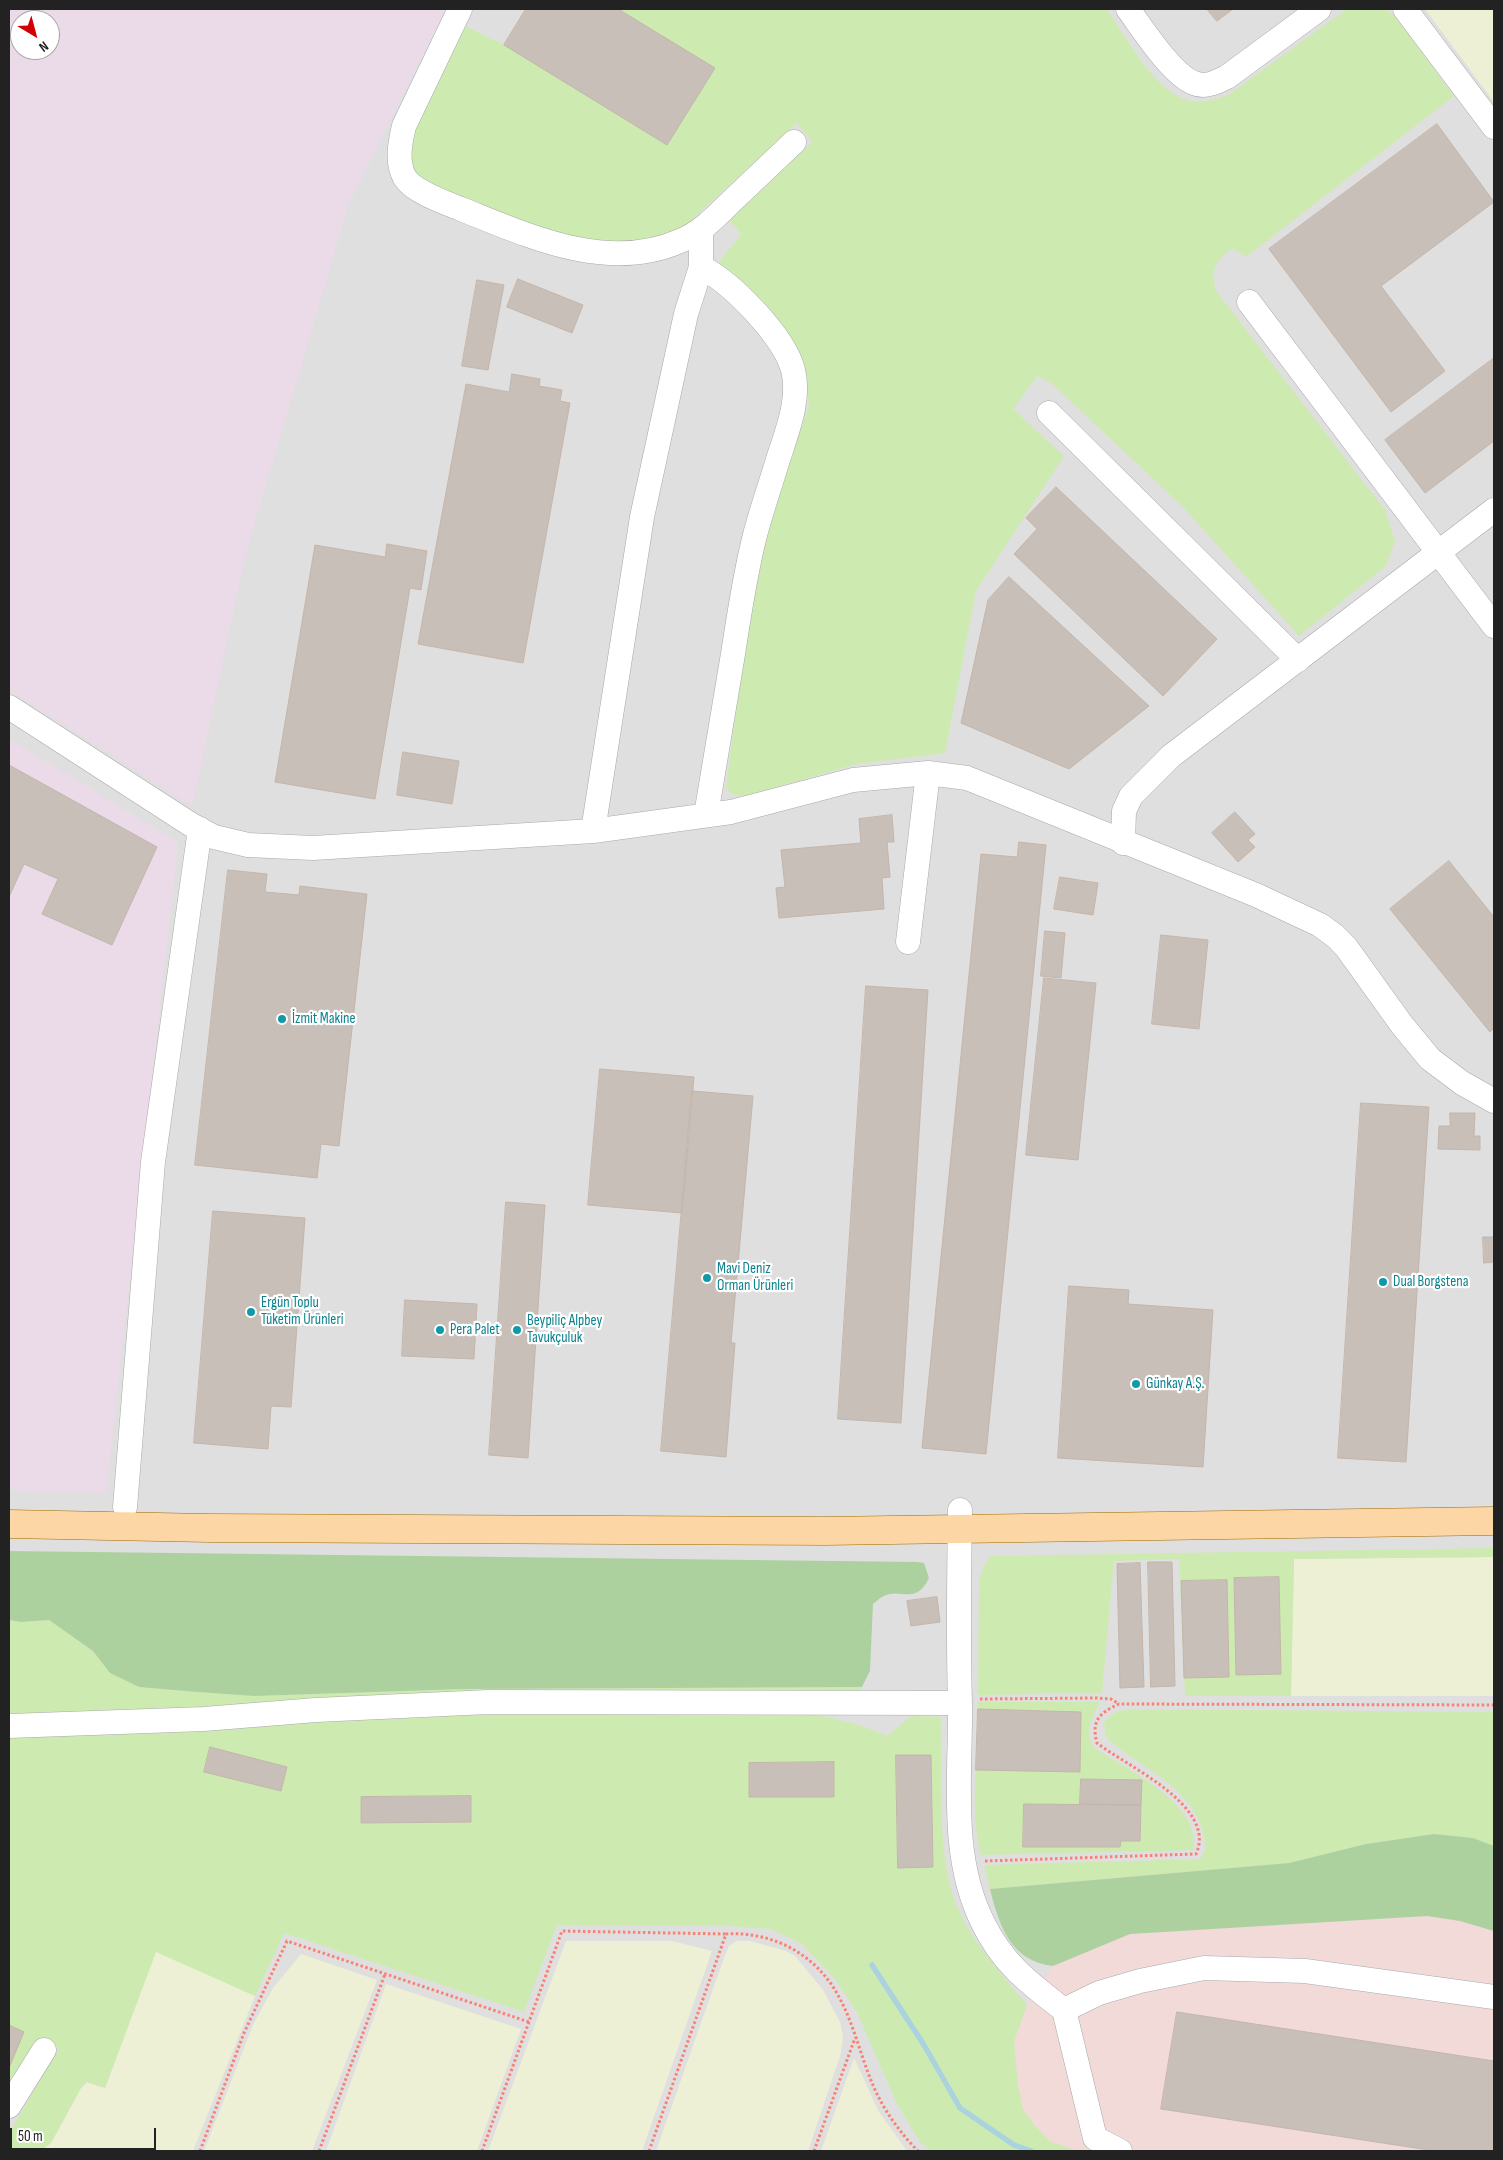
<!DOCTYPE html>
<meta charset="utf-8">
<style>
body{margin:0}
#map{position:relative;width:1503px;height:2160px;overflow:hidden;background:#f2efe9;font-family:"Sofia Sans Condensed",sans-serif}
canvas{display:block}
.frame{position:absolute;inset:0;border:10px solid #222;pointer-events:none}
.north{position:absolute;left:10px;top:10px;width:50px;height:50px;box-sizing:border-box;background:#fff;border:1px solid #a7a7a7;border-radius:50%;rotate:143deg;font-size:14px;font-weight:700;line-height:20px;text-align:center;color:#222}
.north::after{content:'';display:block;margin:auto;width:18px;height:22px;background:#d40000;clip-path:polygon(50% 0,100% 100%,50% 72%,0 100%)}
.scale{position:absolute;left:10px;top:2128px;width:146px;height:22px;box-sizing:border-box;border:2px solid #222;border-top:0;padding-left:6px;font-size:15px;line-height:18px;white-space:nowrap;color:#222;-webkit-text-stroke:4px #fff;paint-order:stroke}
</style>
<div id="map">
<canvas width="1503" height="2160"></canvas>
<div class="frame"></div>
<div class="north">N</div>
<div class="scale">50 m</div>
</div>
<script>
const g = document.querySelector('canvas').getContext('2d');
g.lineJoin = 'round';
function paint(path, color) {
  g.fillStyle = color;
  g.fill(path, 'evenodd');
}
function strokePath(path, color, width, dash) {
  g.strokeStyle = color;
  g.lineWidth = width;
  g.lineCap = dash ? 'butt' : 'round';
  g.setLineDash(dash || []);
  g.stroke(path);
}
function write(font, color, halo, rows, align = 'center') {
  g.font = font + ' "Sofia Sans Condensed",sans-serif';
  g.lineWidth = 4.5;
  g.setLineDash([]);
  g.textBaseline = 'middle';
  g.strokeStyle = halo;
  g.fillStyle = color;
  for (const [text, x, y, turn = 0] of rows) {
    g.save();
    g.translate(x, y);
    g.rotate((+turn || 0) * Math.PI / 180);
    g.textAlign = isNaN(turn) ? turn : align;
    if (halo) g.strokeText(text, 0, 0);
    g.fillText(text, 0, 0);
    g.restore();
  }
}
const residential = new Path2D(`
 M9,9H1494V2151H9ZM20,20H50V50H20Z`);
const commercial = new Path2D(`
 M1427,1916L1460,1921L1494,1931V2151H1079L1051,2142L1035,2126L1023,2109L1018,2086L1014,2041L1027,2005L1053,1966L1130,1934Z`);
const industrial = new Path2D(`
 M9,9H446L349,203L245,556L192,806L9,690ZM20,20H50V50H20Z
 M9,739L178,842L106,1493L9,1490Z`);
const farmland = new Path2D(`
 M1425,9H1494V102Z
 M1494,1557V1696H1291L1294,1559Z
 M566,1941H672L712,1951L642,2151H488Z
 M737,1941H750L786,1951L795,1956L823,1990L840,2022L843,2036L841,2053L808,2151H656L725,1955L729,1946Z
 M156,1951L255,1996L193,2151H40L51,2143L81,2088L87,2082L105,2088Z
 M301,1954L377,1980L312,2151H204L253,2025L273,1988Z
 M386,1984L521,2029L477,2151H326Z
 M854,2058L879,2112L907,2151H821Z`);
const grass = new Path2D(`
 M618,9H1107C1126,37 1156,94 1190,101C1204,103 1215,99 1228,95L1347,9H1383L1393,14L1454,96L1246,257L1232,248C1214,263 1211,268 1216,291L1385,510L1395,541L1386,566L1299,636L1183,507L1050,382L1037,376L1013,409L1064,456L976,591L945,753L856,764L746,796L733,795L726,788L754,570L809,405L802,360L755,297L719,262L741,234L729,220L812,142L797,123L684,227L647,241L601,245L542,235L409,174L408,126L459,23L504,45L667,145L715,68Z
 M1494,1548V1557L1294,1559L1291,1696H1185L1179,1559L1114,1561L1102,1693L978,1695L979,1580L983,1568L990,1556Z
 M9,1620L21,1622L49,1620L93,1651L110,1673L139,1687L197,1692L254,1696L464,1689L862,1687V1697L9,1723Z
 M978,1702H1100C1092,1718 1082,1734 1096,1749C1127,1769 1204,1806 1193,1850L981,1855C968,1806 980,1753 978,1702Z
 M1129,1709L1494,1712V1846L1472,1838L1434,1834L1366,1844L1289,1863L990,1889L984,1865L1200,1859C1206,1851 1206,1846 1204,1837C1195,1787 1140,1769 1106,1737L1104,1722C1111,1713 1118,1711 1129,1709Z
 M507,1710L801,1713C832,1717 858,1723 887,1736L911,1716L941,1717C942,1771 937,1849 954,1899C969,1939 1000,1972 1027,2005L1014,2041L1018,2086L1023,2109L1035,2126L1051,2142L1079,2151H931L920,2142L897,2104L857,2012L834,1978L802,1944L771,1929L728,1926L557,1925L524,2012L284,1933L255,1996L156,1952L105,2088L86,2082L81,2088L51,2143L40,2151H9V2133L59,2048L34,2042L9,2091V1732Z`);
const forest = new Path2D(`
 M9,1551L917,1562L924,1563L929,1578C915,1607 900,1586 882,1597C879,1598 876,1602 873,1604L870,1671L862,1687L464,1689L254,1696L197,1692L139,1687L110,1673L93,1651L49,1620L21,1622L9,1620Z
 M1434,1834L1473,1838L1494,1846V1931L1460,1921L1427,1916L1130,1934L1053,1966C1010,1961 999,1925 990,1889L1289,1863L1366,1844Z`);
const stream = new Path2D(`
 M872,1965L924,2045L960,2108L1014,2145L1031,2151`);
const building = new Path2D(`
 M526,9H618L715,68L667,145L504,45Z
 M1207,9H1233L1217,21Z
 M1437,124L1494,202L1381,286L1445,371L1391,412L1269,249Z
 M518,279L583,305L572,333L507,307Z
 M477,280L504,285L488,370L462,366Z
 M1494,358V441L1425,493L1385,440Z
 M512,374L540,379L539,386L562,390L560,401L570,403L523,663L418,644L466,384L509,392Z
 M1056,487L1217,639L1163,696L1014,554L1037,529L1026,518Z
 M387,544L427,551L421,590L410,588L375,799L275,782L315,545L385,557Z
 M1009,577L1149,706L1069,769L961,723L988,600Z
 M403,752L459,761L452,804L397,795Z
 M9,765L157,847L112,945L42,914L58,879L24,864L9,897Z
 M1235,812L1255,834L1248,840L1255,847L1238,862L1212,833Z
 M892,815L894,842H887L890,877L882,878L884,909L779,918L776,888L785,887L781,850L861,843L859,819Z
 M1019,842L1046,845L986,1454L922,1448L981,854L1017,857Z
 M1449,861L1494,917V1028L1490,1032L1390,909Z
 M228,870L267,874L265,892L299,895L300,886L367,894L339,1146L321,1144L317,1178L195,1165Z
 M1060,877L1098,883L1093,915L1054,909Z
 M1045,931L1065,933L1061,978L1041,976Z
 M1161,935L1208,940L1199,1029L1152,1024Z
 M1044,978L1096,983L1078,1160L1026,1155Z
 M866,986L928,990L901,1423L838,1419Z
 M600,1069L694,1077L682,1213L588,1205Z
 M692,1091L753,1096L731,1343H735L726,1457L661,1451Z
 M1361,1103L1429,1107L1406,1462L1338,1458Z
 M1450,1113H1475L1474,1136H1480V1150L1438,1149L1439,1126H1450Z
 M506,1202L545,1205L528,1458L489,1455Z
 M213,1211L305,1218L291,1407L271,1406L268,1449L194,1443Z
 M1483,1237H1494V1262L1484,1263Z
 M1069,1286L1129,1290L1128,1304L1213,1310L1203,1467L1058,1458Z
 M405,1300L477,1304L474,1359L402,1356Z
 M1148,1562H1172L1175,1686L1151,1687Z
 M1140,1563L1144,1687L1120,1688L1117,1564Z
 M1279,1577L1281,1674L1236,1675L1234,1578Z
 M1227,1580L1229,1677L1184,1678L1181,1581Z
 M937,1597L940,1622L911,1626L907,1601Z
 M978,1709L1081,1712L1080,1772L976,1770Z
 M210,1747L287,1767L281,1791L204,1772Z
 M896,1755H931L933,1867L898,1868Z
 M834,1762V1797H749V1763Z
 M1081,1779L1142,1780L1141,1805L1080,1804Z
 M471,1796V1822L361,1823V1797Z
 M1024,1804L1141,1805L1140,1841H1121L1120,1847H1023Z
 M1177,2012L1494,2061V2151H1435L1161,2109Z
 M9,2025L24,2032L9,2068Z`);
const path = new Path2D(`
 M980,1699L1096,1698L1111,1699L1119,1704
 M985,1861L1196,1854C1218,1806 1126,1766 1097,1743C1091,1721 1099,1713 1119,1704L1494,1705
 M200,2151L244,2033L287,1941L529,2022
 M319,2151L385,1974
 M482,2151L562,1931L726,1934
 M649,2151L726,1934C773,1931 817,1955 839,1997C856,2028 862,2064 878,2096C888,2116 903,2136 918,2151
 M814,2151L855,2038`);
const minor = new Path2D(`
 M460,9L404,126C400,143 396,162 405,178C414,192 446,203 461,209C529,236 607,273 680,241C703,232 719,213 736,197C756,178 775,160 794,142
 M1128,9C1142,28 1172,75 1194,83C1205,88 1217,82 1227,77L1319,9
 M1405,9L1494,127
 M701,267C732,283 784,336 793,370C801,401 785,436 776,466C769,489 761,512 755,535C745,574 739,615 733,654C724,708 715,762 706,815
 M1249,302L1494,626
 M1049,413L1298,660
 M9,707L190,824L214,837L248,845L313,848L593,831L731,812L853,780L928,773L967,778L1256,895L1320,925L1335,936L1346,947L1402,1025L1430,1059L1462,1083L1494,1101
 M593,831L642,517L686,314L701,267V230
 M1123,843L1124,811L1131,796L1171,756L1494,510
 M908,942L928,773
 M125,1507L153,1162L200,829
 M960,1510C959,1574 958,1639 960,1703C961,1775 949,1856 983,1923C1003,1964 1029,1983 1064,2010
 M9,1726L204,1719L316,1710L488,1702L960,1703
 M9,2106L44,2050
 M1120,2151L1095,2138L1064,2010L1099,1993L1140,1981L1204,1968L1305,1971L1494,1997`);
const major = new Path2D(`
 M9,1524L208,1528L825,1531L1494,1521`);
const markers = [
 [282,1019,5,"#0f9aa8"],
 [707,1278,5,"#0f9aa8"],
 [1383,1282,5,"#0f9aa8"],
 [251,1312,5,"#0f9aa8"],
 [440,1330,5,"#0f9aa8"],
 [517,1330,5,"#0f9aa8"],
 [1136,1384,5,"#0f9aa8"]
];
const cultureNames = [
 ["İzmit Makine",292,1019],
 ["Mavi Deniz",717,1269],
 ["Orman Ürünleri",717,1286],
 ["Dual Borgstena",1393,1282],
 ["Ergün Toplu",261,1303],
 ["Tüketim Ürünleri",261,1320],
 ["Beypiliç Alpbey",527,1321],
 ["Tavukçuluk",527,1338],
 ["Pera Palet",450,1330],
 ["Günkay A.Ş.",1146,1384]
];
paint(residential, '#e0dfdf');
paint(commercial, '#f2dad9');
paint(industrial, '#ebdbe8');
paint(farmland, '#eef0d5');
paint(grass, '#cdebb0');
paint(forest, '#add19e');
strokePath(stream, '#aad3df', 5.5);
paint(building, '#c7bfb8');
strokePath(building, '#c4b6ab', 1);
strokePath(minor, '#a9a9a9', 25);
strokePath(major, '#a06b00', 29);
strokePath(path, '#fa8072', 3, [2.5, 2.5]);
strokePath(minor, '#fff', 24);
strokePath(major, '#fcd6a4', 28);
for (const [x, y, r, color] of markers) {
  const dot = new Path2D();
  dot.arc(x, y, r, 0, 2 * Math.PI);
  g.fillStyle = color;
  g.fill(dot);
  strokePath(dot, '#fff', 2);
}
write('15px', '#0d838f', '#fff', cultureNames, 'left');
</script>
